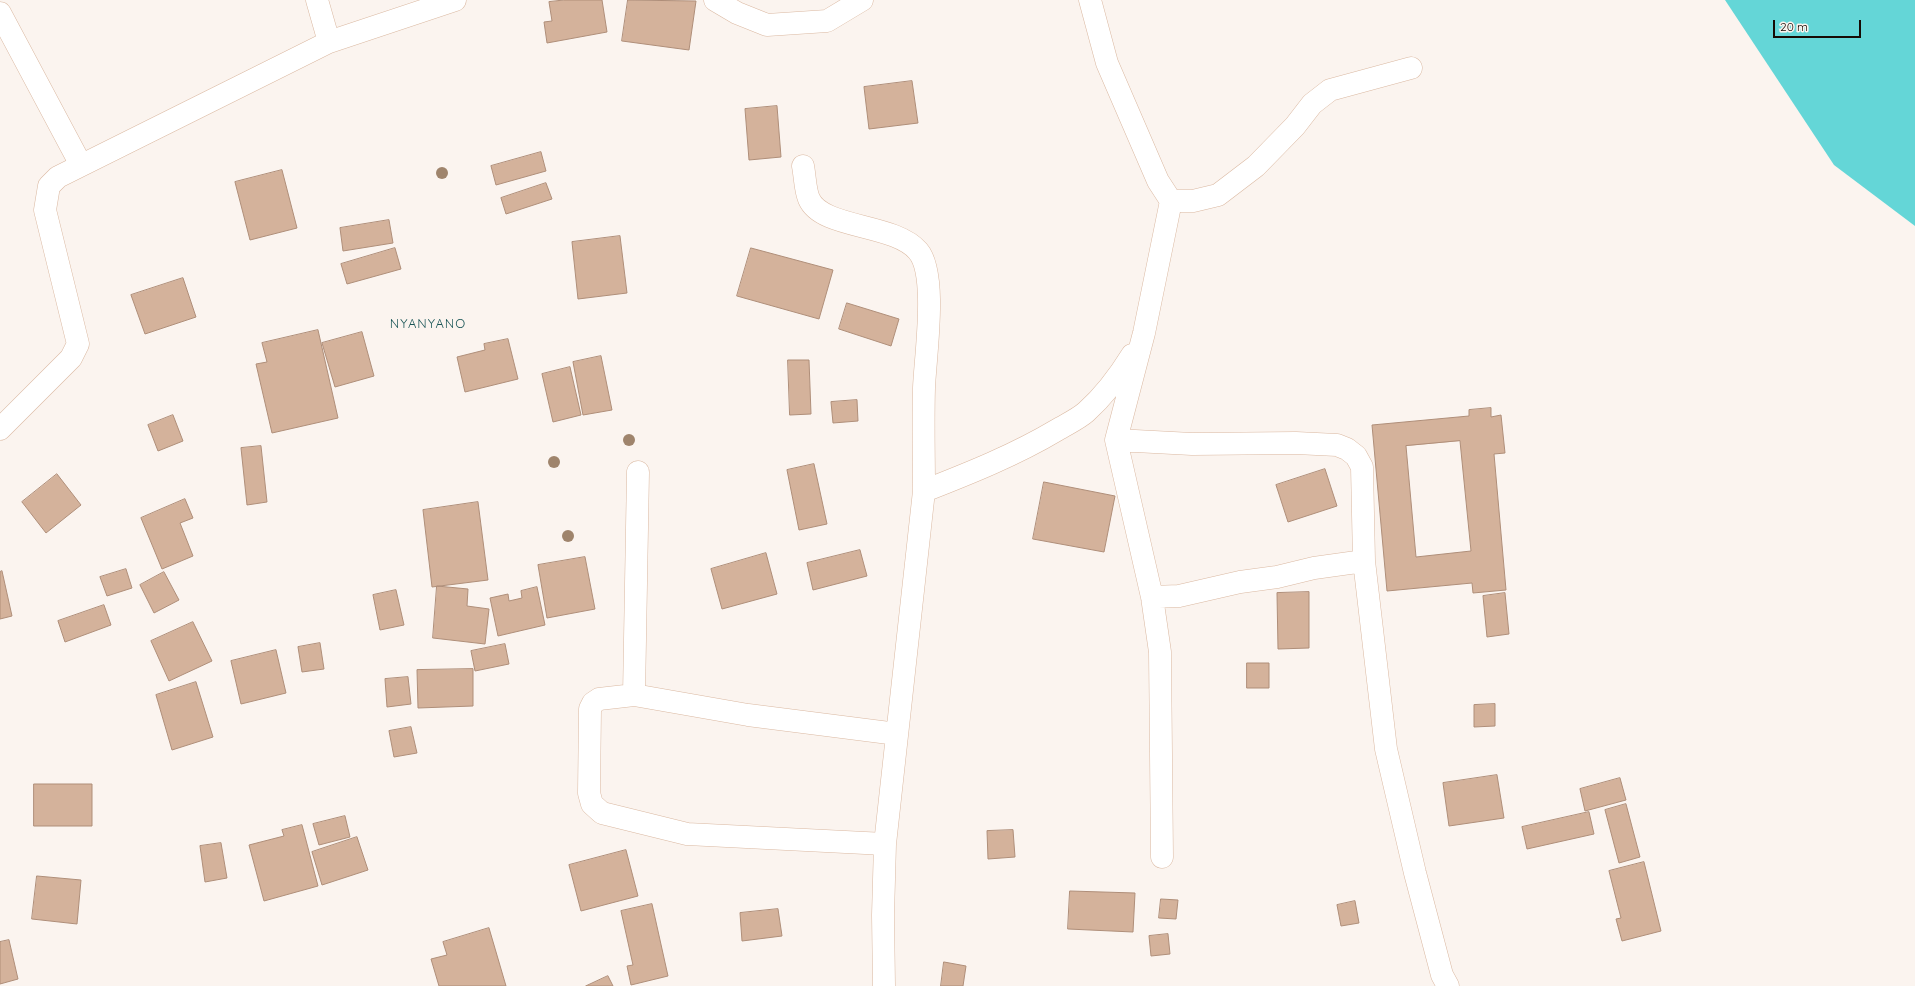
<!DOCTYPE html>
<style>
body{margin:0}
#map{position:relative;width:1915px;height:986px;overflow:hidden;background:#fbf4ef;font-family:Quicksand,sans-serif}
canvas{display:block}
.scale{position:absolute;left:1773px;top:20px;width:88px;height:18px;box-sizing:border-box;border:2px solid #160b04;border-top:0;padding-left:5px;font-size:12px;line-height:14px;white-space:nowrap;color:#160b04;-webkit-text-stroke:3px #fbf4ef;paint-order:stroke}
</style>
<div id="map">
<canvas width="1915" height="986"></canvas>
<div class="scale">20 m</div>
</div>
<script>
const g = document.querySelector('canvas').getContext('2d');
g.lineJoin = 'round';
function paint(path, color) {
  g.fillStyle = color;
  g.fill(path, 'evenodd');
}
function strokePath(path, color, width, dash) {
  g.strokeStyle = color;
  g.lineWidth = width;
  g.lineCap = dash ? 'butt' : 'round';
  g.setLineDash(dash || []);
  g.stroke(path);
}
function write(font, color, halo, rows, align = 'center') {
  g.font = font + ' Quicksand,sans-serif';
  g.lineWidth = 3.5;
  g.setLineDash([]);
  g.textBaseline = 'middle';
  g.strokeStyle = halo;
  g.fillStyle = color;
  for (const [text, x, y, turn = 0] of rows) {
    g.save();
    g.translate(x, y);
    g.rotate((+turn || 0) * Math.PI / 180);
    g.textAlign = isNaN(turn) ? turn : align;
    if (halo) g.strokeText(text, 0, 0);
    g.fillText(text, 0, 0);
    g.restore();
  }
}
const water = new Path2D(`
 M1725,0H1915V226L1834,165Z`);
const building = new Path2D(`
 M564,0H602L607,32L547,43L544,22L552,21L549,2Z
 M628,0L696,1L689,50L622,41Z
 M912,81L918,123L869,129L864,87Z
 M777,106L781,157L749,160L745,109Z
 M541,152L546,171L496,185L491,166Z
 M282,170L297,228L250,240L235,182Z
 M546,183L552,199L506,214L501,198Z
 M389,220L393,243L343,251L340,228Z
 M620,236L627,293L578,299L572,242Z
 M395,248L401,269L347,284L341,264Z
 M751,248L833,270L819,319L737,296Z
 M183,278L196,317L145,334L131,295Z
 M847,303L899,319L891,346L839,329Z
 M318,330L338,418L272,433L256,364L267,362L262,343Z
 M362,332L374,376L335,387L322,343Z
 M508,339L518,379L465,392L457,357L485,350L484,344Z
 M601,356L612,410L583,415L573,362Z
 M788,360H809L811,414L790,415Z
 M570,367L581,415L553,422L542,374Z
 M857,400L858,421L833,423L831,402Z
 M1491,408V417L1501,415L1505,453L1494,454L1506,590L1473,593L1472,583L1387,591L1372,425L1469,416V410ZM1460,441L1471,551L1416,557L1406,446Z
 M173,415L183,441L158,451L148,425Z
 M261,446L267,502L247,505L241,448Z
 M814,464L827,524L799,530L787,470Z
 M1325,469L1337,506L1288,522L1276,485Z
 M57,474L81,505L46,533L22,502Z
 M1044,482L1115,496L1104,552L1033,539Z
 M185,499L193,518L180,523L193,556L162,569L141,518Z
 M478,502L488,580L432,587L423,510Z
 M860,550L867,576L813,590L807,563Z
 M766,553L777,594L722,609L711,569Z
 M585,557L595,609L547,618L538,565Z
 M126,569L132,588L107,596L100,577Z
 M2,571L12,616L0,619V572Z
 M164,572L179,600L154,613L140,585Z
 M437,586L468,589L467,606L489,609L485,644L433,638Z
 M537,587L545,625L498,636L490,598L508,594L509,601L522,598L521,591Z
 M396,590L404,625L380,630L373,595Z
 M1309,592V648L1278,649L1277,593Z
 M1505,593L1509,634L1487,637L1483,596Z
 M104,605L111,625L65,642L58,621Z
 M193,622L212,661L169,681L151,641Z
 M320,643L324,669L302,672L298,647Z
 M505,644L509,664L475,671L471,651Z
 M276,650L286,693L241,704L231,661Z
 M1247,663H1269V688H1247Z
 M473,669V706L418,708L417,670Z
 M408,677L411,704L387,707L385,679Z
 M196,682L213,737L172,750L156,695Z
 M1495,704V726L1474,727V705Z
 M411,727L417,753L394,757L389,731Z
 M1497,775L1504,818L1449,826L1443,783Z
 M1620,778L1626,800L1585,811L1580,789Z
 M34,784H92V826H34Z
 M1626,804L1640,857L1619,863L1605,810Z
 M1589,812L1594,834L1527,849L1522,827Z
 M345,816L350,837L319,845L313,824Z
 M302,825L318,886L264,901L249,845L284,836L282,830Z
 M1013,830L1015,857L988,859L987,831Z
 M357,837L368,870L322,885L312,852Z
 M221,843L227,878L205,882L200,846Z
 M626,850L638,896L581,911L569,865Z
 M1644,862L1661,931L1622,941L1616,919L1621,918L1609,871Z
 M37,876L81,880L77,924L32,919Z
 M1070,891L1135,893L1133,932L1068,929Z
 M1161,899L1178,900L1176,919L1159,918Z
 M1355,901L1359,923L1341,926L1337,905Z
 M652,904L668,976L631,985L627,966L633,965L621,911Z
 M778,909L782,936L742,941L740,913Z
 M489,928L506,986H439L431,959L447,955L443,942Z
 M1168,934L1170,954L1151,956L1149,936Z
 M9,940L18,979L0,984V942Z
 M944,962L966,966L963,986H941Z
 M608,976L613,986H586Z`);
const minor = new Path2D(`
 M317,0L329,42
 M715,0L737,13L767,25L827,21L862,0
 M1090,0L1107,63L1158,181L1171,201L1144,333L1116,440L1152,597L1160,652L1162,857
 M0,13L81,165
 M803,166C805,176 805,190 809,199C822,229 894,223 918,251C938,274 925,358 924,388C923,423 924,457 924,491
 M1171,201H1193L1218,195L1256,166L1295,126L1312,104L1330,90L1411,68
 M0,429L71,358L78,344L45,210L49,186L58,177L329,42L455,0
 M1116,440L1192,444L1296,443L1337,445L1347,449L1356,456L1362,467L1364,561L1386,749L1415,873L1442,975L1448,986
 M1152,597L1179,596L1240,582L1277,577L1314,568L1364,561
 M634,695L638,472
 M885,844L687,834L602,813L592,804L589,793L590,709L593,703L599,699L634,695L748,715L897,734
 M884,986L883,915L885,844L924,491C970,473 1015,455 1057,430C1067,424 1078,419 1086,412C1105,395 1119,376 1132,355`);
const trees = [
 [442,173],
 [629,440],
 [554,462],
 [568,536]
];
const quarterNames = [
 ["NYANYANO",428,324]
];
paint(water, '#64d6d7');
paint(building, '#d4b29b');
strokePath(building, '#af8e79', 1);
strokePath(minor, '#dab8a1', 23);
strokePath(minor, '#fff', 22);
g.fillStyle = '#9f846c';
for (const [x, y] of trees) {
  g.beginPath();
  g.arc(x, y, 6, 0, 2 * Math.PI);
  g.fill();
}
g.letterSpacing = '1px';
write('13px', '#195556', '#fbf4ef', quarterNames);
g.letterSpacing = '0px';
</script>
